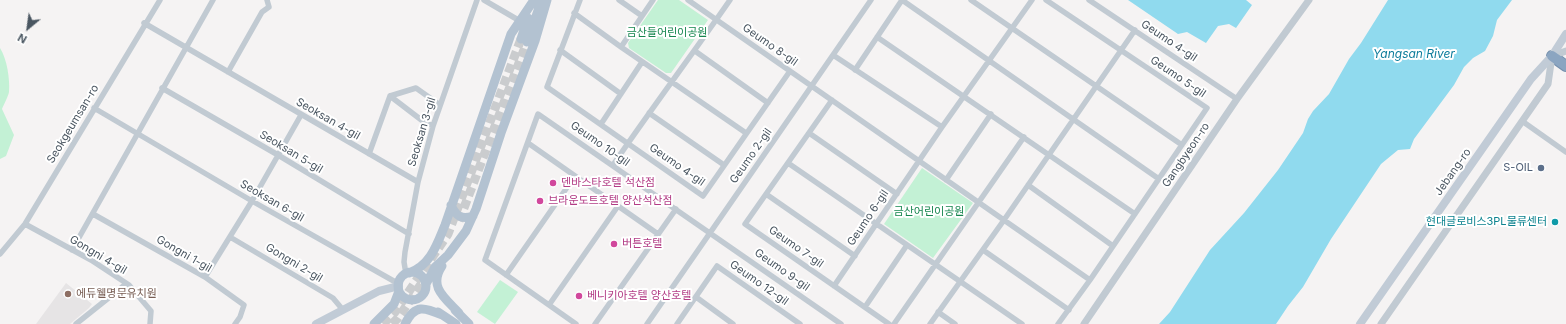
<!DOCTYPE html>
<meta charset="utf-8">
<style>
body{margin:0}
#map{position:relative;width:1566px;height:324px;overflow:hidden;background:#f5f3f3;font-family:Inter,sans-serif}
canvas{display:block}
.north{position:absolute;left:8px;top:8px;width:40px;height:40px;-webkit-text-stroke:3px #fff;paint-order:stroke;rotate:209deg;font-size:11px;font-weight:700;line-height:16px;text-align:center;color:#4a5661}
.north::after{content:'';display:block;margin:auto;width:14px;height:18px;background:#4a5661;clip-path:polygon(50% 0,100% 100%,50% 72%,0 100%)}
</style>
<div id="map">
<canvas width="1566" height="324"></canvas>
<div class="north">N</div>
</div>
<script>
const g = document.querySelector('canvas').getContext('2d');
g.lineJoin = 'round';
function paint(path, color) {
  g.fillStyle = color;
  g.fill(path, 'evenodd');
}
function strokePath(path, color, width, dash) {
  g.strokeStyle = color;
  g.lineWidth = width;
  g.lineCap = dash ? 'butt' : 'round';
  g.setLineDash(dash || []);
  g.stroke(path);
}
function write(font, color, halo, rows, align = 'center') {
  g.font = font + ' Inter,"Noto Sans KR",sans-serif';
  g.lineWidth = 4;
  g.setLineDash([]);
  g.textBaseline = 'middle';
  g.strokeStyle = halo;
  g.fillStyle = color;
  for (const [text, x, y, turn = 0] of rows) {
    g.save();
    g.translate(x, y);
    g.rotate((+turn || 0) * Math.PI / 180);
    g.textAlign = isNaN(turn) ? turn : align;
    if (halo) g.strokeText(text, 0, 0);
    g.fillText(text, 0, 0);
    g.restore();
  }
}
const education = new Path2D(`
 M66,283L92,304L89,308L70,324H36Z`);
const green = new Path2D(`
 M658,0H679L708,20L671,73H666L629,48L628,43Z
 M0,48C7,59 10,79 9,92C8,97 4,104 2,109L14,135L6,156L0,159Z
 M922,168L973,203L933,258L884,224Z
 M500,280L518,292L495,324L477,312Z`);
const water = new Path2D(`
 M1128,0H1246L1252,5L1236,28L1229,24L1218,26L1206,43L1187,32L1178,34Z
 M1388,0H1512L1497,20L1493,36L1485,51L1473,58L1464,67L1454,85L1414,139L1410,149L1398,150L1381,164L1331,239L1303,287L1288,306L1276,324H1159L1170,312L1210,250L1244,213L1278,170L1303,133L1308,119L1313,111L1329,94L1349,59L1361,43Z`);
const primaryTunnel = new Path2D(`
 M459,221L527,42
 M383,324L395,312L448,234L521,39
 M392,324L398,318L424,280`);
const minor = new Path2D(`
 M484,0L520,21
 M580,0L547,87L703,196L790,71
 M619,0L642,16
 M688,0L1090,280
 M902,0L1159,179
 M971,0L1182,145
 M1046,0L1207,108L1090,280L1058,324
 M1089,0L1237,99
 M574,13L621,47L746,133
 M144,23L418,182
 M877,37L1135,214
 M621,47L653,0
 M560,50L621,94
 M695,51L768,103
 M833,55L942,127
 M855,70L902,0
 M228,72L262,12L269,7L267,0
 M162,88L278,155L409,234
 M390,96L416,88L440,105
 M390,96L424,122L433,126
 M832,100L745,224L889,324
 M94,108L252,201L399,284
 M649,113L724,165
 M1522,121L1566,152
 M601,124L642,62
 M809,133L897,194
 M528,143L658,234
 M369,154L390,96
 M788,163L1022,324
 M613,165C651,109 692,55 730,0
 M946,180L991,114
 M1028,185L1113,246
 M766,194L855,256
 M93,214L205,277L244,305L240,317L235,324
 M25,224L91,260L129,285L151,311L150,324
 M230,237L333,298L343,310
 M72,250L213,0
 M983,250L1069,310
 M0,254L25,224L160,0
 M406,274L404,262L405,252L418,182L433,126L477,0
 M506,275L575,176
 M205,277L252,201L301,115
 M834,286L942,127L1032,0
 M696,297L733,324
 M549,305L618,206
 M865,307L907,245
 M938,312L955,324
 M76,324L126,284
 M576,324L485,260L538,114L841,324
 M595,324L676,209
 M647,324L871,0
 M677,324L717,266L800,324
 M894,324L1024,137
 M930,324L1004,220L1135,30`);
const tertiary = new Path2D(`
 M1084,324L1237,99L1309,0
 M1381,324L1548,84L1552,56L1566,51`);
const secondary = new Path2D(`
 M316,324L379,291L399,286
 M1360,324L1531,79L1552,56L1566,34`);
const primary = new Path2D(`
 M521,39L528,18
 M527,42L541,2
 M451,205C456,216 461,220 473,216
 M442,266C428,287 445,298 459,313
 M398 286a14 14 0 1 1 28 0a14 14 0 1 1-28 0Z
 M409,273C431,265 437,244 445,225L511,34L534,0
 M426,284L435,267L448,255L466,231L476,209L501,133L535,41L547,0
 M455,310L469,324
 M438,312L456,324
 M374,324L394,304L399,291
 M405,324C415,304 424,307 442,315`);
const motorway = new Path2D(`
 M1552,56L1566,66`);
const markers = [
 [1541,168,4,"#5c6f8a"],
 [553,183,4,"#d1479c"],
 [540,201,4,"#d1479c"],
 [1555,222,4,"#0f9aa8"],
 [614,244,4,"#d1479c"],
 [68,294,4,"#8d6e63"],
 [579,296,4,"#d1479c"]
];
const parkNames = [
 ["금산들어린이공원",667,33],
 ["금산어린이공원",929,212]
];
const streetNames = [
 ["Geumo 4-gil",1169,41,34],
 ["Geumo 8-gil",770,45,35],
 ["Geumo 5-gil",1178,77,34],
 ["Seoksan 4-gil",328,119,30],
 ["Seokgeumsan-ro",73,124,-59],
 ["Seoksan 3-gil",422,132,-73],
 ["Geumo 10-gil",600,144,35],
 ["Seoksan 5-gil",291,152,31],
 ["Gangbyeon-ro",1186,155,-56],
 ["Geumo 2-gil",751,156,-55],
 ["Geumo 4-gil",677,165,35],
 ["Jebang-ro",1453,172,-55],
 ["Seoksan 6-gil",272,201,30],
 ["Geumo 6-gil",868,218,-56],
 ["Geumo 7-gil",796,247,35],
 ["Gongni 1-gil",184,254,30],
 ["Gongni 4-gil",98,255,31],
 ["Gongni 2-gil",294,263,31],
 ["Geumo 9-gil",782,270,35],
 ["Geumo 12-gil",759,283,35]
];
const serviceNames = [
 ["S-OIL",1533,168]
];
const hotelNames = [
 ["덴바스타호텔 석산점",561,183],
 ["브라운도트호텔 양산석산점",548,201],
 ["버튼호텔",622,244],
 ["베니키아호텔 양산호텔",587,296]
];
const cultureNames = [
 ["현대글로비스3PL물류센터",1547,222]
];
const educationNames = [
 ["에듀웰명문유치원",76,294]
];
const waterNames = [
 ["Yangsan River",1414,54]
];
paint(education, '#e6e4e5');
paint(green, '#c3f1d5');
paint(water, '#90daee');
strokePath(primaryTunnel, '#caccce', 9, [9, 4.5]);
strokePath(motorway, '#7690ad', 12);
strokePath(minor, '#c1cad2', 5.5);
strokePath(tertiary, '#c1cad2', 7);
strokePath(secondary, '#c1cbd6', 8);
strokePath(primary, '#b3c2d1', 9);
strokePath(motorway, '#8ba5c1', 10);
for (const [x, y, r, color] of markers) {
  const dot = new Path2D();
  dot.arc(x, y, r, 0, 2 * Math.PI);
  g.fillStyle = color;
  g.fill(dot);
  strokePath(dot, '#fff', 1.5);
}
write('11px', '#17864f', '#fff', parkNames);
write('11px', '#4a5661', '#fff', streetNames);
write('11px', '#4e5e75', '#fff', serviceNames, 'right');
write('11px', '#b23c85', '#fff', hotelNames, 'left');
write('11px', '#0d838f', '#fff', cultureNames, 'right');
write('11px', '#785e54', '#fff', educationNames, 'left');
write('italic 12px', '#0c7c9b', '#fff', waterNames);
</script>
